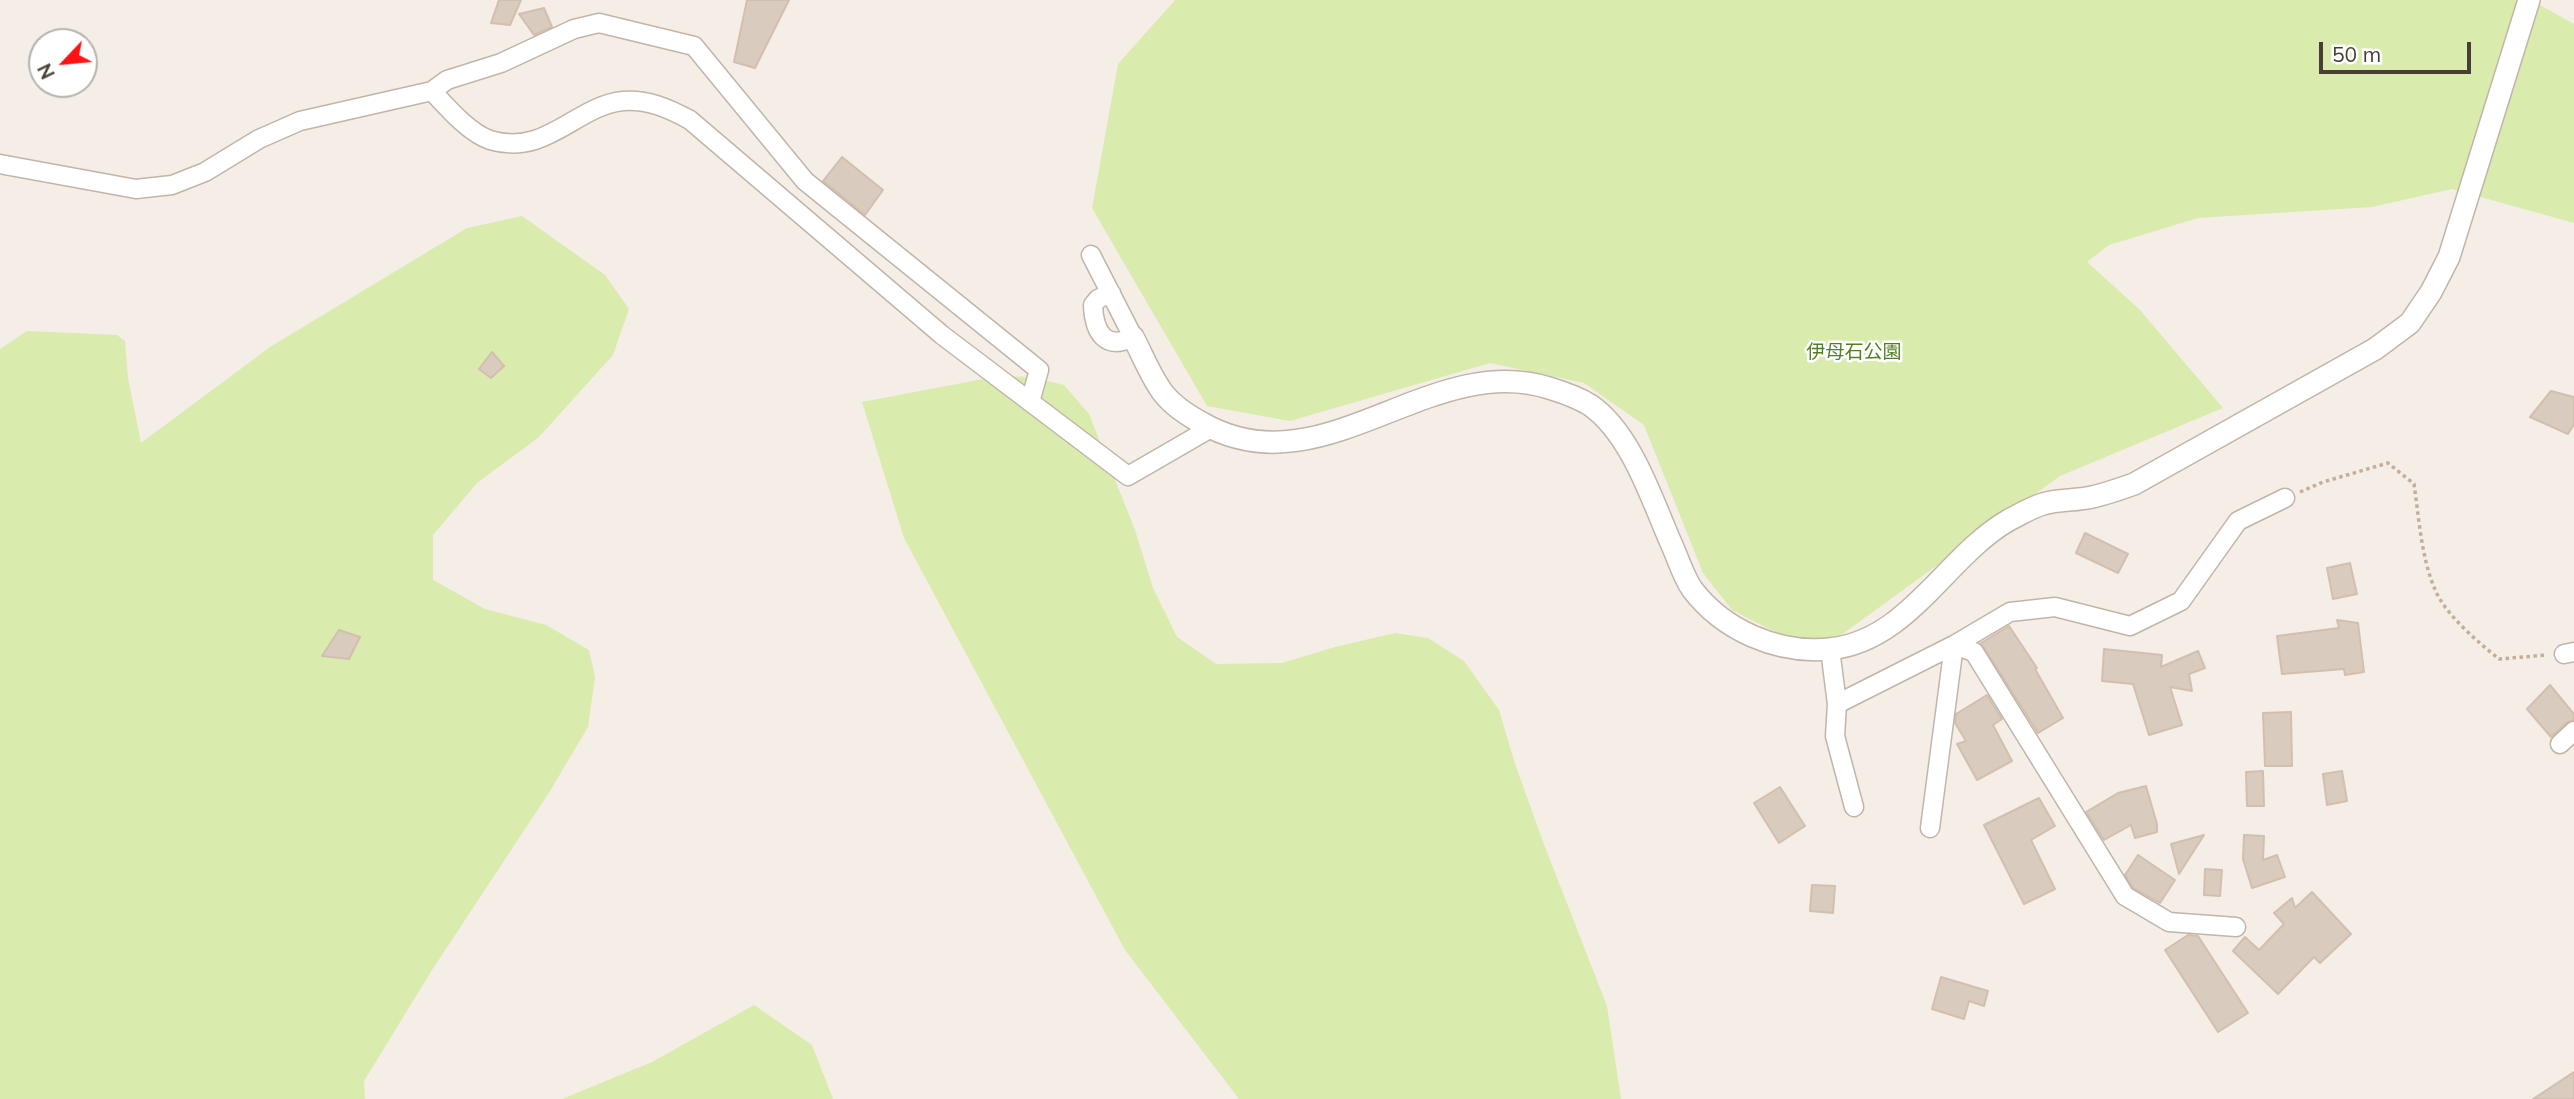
<!DOCTYPE html>
<meta charset="utf-8">
<style>
body{margin:0}
#map{position:relative;width:2574px;height:1099px;overflow:hidden;background:#f4eee7;font-family:Mulish,sans-serif}
canvas{display:block}
.north{position:absolute;left:28px;top:28px;width:70px;height:70px;box-sizing:border-box;background:#fff;border:2px solid #b6b2ae;border-radius:50%;rotate:244deg;font-size:19px;font-weight:700;line-height:28px;text-align:center;color:#483e35}
.north::after{content:'';display:block;margin:auto;width:24px;height:32px;background:#ff1314;clip-path:polygon(50% 0,100% 100%,50% 72%,0 100%)}
.scale{position:absolute;left:2319px;top:42px;width:152px;height:32px;box-sizing:border-box;border:4px solid #483e35;border-top:0;padding-left:9px;font-size:21px;line-height:24px;white-space:nowrap;color:#483e35;-webkit-text-stroke:5px #fff;paint-order:stroke}
</style>
<div id="map">
<canvas width="2574" height="1099"></canvas>
<div class="north">N</div>
<div class="scale">50 m</div>
</div>
<script>
const g = document.querySelector('canvas').getContext('2d');
g.lineJoin = 'round';
function paint(path, color) {
  g.fillStyle = color;
  g.fill(path, 'evenodd');
}
function strokePath(path, color, width, dash) {
  g.strokeStyle = color;
  g.lineWidth = width;
  g.lineCap = dash ? 'butt' : 'round';
  g.setLineDash(dash || []);
  g.stroke(path);
}
function write(font, color, halo, rows, align = 'center') {
  g.font = font + ' Mulish,"Noto Sans JP",sans-serif';
  g.lineWidth = 5;
  g.setLineDash([]);
  g.textBaseline = 'middle';
  g.strokeStyle = halo;
  g.fillStyle = color;
  for (const [text, x, y, turn = 0] of rows) {
    g.save();
    g.translate(x, y);
    g.rotate((+turn || 0) * Math.PI / 180);
    g.textAlign = isNaN(turn) ? turn : align;
    if (halo) g.strokeText(text, 0, 0);
    g.fillText(text, 0, 0);
    g.restore();
  }
}
const green = new Path2D(`
 M1175,0H2531L2574,24V223L2452,189L2372,207L2198,218L2109,245L2087,262L2140,310L2223,408L2060,476L1837,638L1803,646L1732,610L1703,573L1644,425L1584,383L1490,363L1290,421L1207,406L1092,208L1118,64Z
 M522,216L605,275L629,309L613,355L539,437L477,483L433,535V580L485,609L546,625L589,650L595,677L588,727L550,791L432,970L364,1081L365,1099H0V349L27,331L117,335L125,341L128,378L141,443L270,347L467,228Z
 M999,376L1030,377L1064,385L1089,414L1135,530L1153,588L1177,637L1216,664L1282,663L1335,647L1395,633L1428,638L1464,661L1499,710L1515,764L1545,847L1607,1006L1621,1099H1239L1125,950L904,538L862,402Z
 M754,1005L812,1045L833,1099H562L652,1062Z`);
const building = new Path2D(`
 M499,0H521L510,25L491,23Z
 M747,0H789L755,68L734,62Z
 M544,8L552,27L534,35L519,14Z
 M842,157L883,190L865,215L823,181Z
 M492,352L504,366L491,378L479,369Z
 M2551,391L2574,397V424L2568,434L2530,417Z
 M2085,533L2128,554L2118,573L2076,553Z
 M2350,563L2357,594L2333,599L2327,568Z
 M2337,620L2358,623L2364,672L2345,675L2344,669L2282,674L2277,636L2339,628Z
 M2009,626L2037,668L2035,669L2063,718L2038,733L1981,643Z
 M339,630L360,637L349,659L322,656Z
 M2104,649L2162,655L2161,667L2198,651L2205,668L2189,674L2192,691L2170,687L2182,725L2149,735L2133,684L2102,681Z
 M2550,685L2574,714V720L2566,723L2551,737L2527,709Z
 M1987,695L2002,719L1993,725L2012,761L1977,780L1957,744L1966,741L1955,723L1956,714Z
 M2291,712L2292,766H2265L2263,713Z
 M2263,771L2264,806H2247L2246,772Z
 M2342,771L2347,801L2327,805L2323,774Z
 M2146,786L2157,824V832L2135,838L2131,825L2104,840L2086,812L2118,793Z
 M1780,787L1805,826L1779,843L1754,803Z
 M2039,798L2055,826L2031,840L2055,889L2024,904L1984,825Z
 M2204,835L2179,874L2171,844Z
 M2244,835L2264,836L2263,860L2277,855L2285,877L2252,888L2243,859Z
 M2138,855L2175,880L2160,903L2133,888L2125,875Z
 M2205,869L2222,870L2220,896L2204,895Z
 M1812,885L1835,886L1833,913L1810,911Z
 M2312,892L2351,934L2320,963L2314,957L2278,994L2233,951L2245,937L2259,950L2284,924L2274,913L2292,898L2295,908Z
 M2188,935L2198,936L2248,1013L2218,1032L2165,950Z
 M1941,977L1988,991L1984,1006L1969,1001L1964,1019L1932,1009Z
 M2574,1072V1099H2533Z`);
const path = new Path2D(`
 M2300,492L2323,482L2388,463L2414,484C2419,518 2421,555 2434,587C2444,614 2477,641 2499,659L2547,655`);
const minor = new Path2D(`
 M432,91L447,80L501,63L574,29L599,23L694,46L805,181L1039,370L1030,402
 M0,164L136,189L172,185L205,172L259,139L300,121L432,91C447,107 469,133 490,140C547,157 575,106 623,101C647,99 668,108 690,120L942,335L1128,476L1211,428
 M1091,255L1133,337C1105,351 1094,332 1093,305L1098,299L1111,293
 M1954,645L1974,652L2125,896L2169,922L2236,927
 M1830,649L1837,704L1954,645L2010,612L2055,607L2130,626L2181,601L2238,521L2285,498
 M2564,654L2574,652
 M1837,704L1835,736L1854,807
 M2560,744L2574,731
 M1930,828L1954,645`);
const tertiary = new Path2D(`
 M1133,337C1142,354 1149,372 1159,387C1168,402 1187,415 1202,423C1322,492 1429,350 1549,388C1562,392 1579,398 1590,405C1631,433 1652,500 1671,543C1678,558 1683,576 1692,589C1723,630 1777,654 1829,649C1908,642 1946,556 2009,520C2019,515 2032,507 2043,504C2058,499 2076,501 2092,497C2106,494 2120,489 2134,484L2375,349L2410,323L2431,292L2449,257L2529,0`);
const parkNames = [
 ["伊母石公園",1854,352]
];
paint(green, '#d9ebad');
paint(building, '#dacbbf');
strokePath(building, '#d2bfae', 2);
strokePath(minor, '#c1b5a9', 21);
strokePath(tertiary, '#c1b5a9', 24);
strokePath(path, '#c3ae99', 3.5, [3.5, 3.5]);
strokePath(minor, '#fff', 18);
strokePath(tertiary, '#fff', 21);
write('19px', '#547e25', '#fff', parkNames);
</script>
